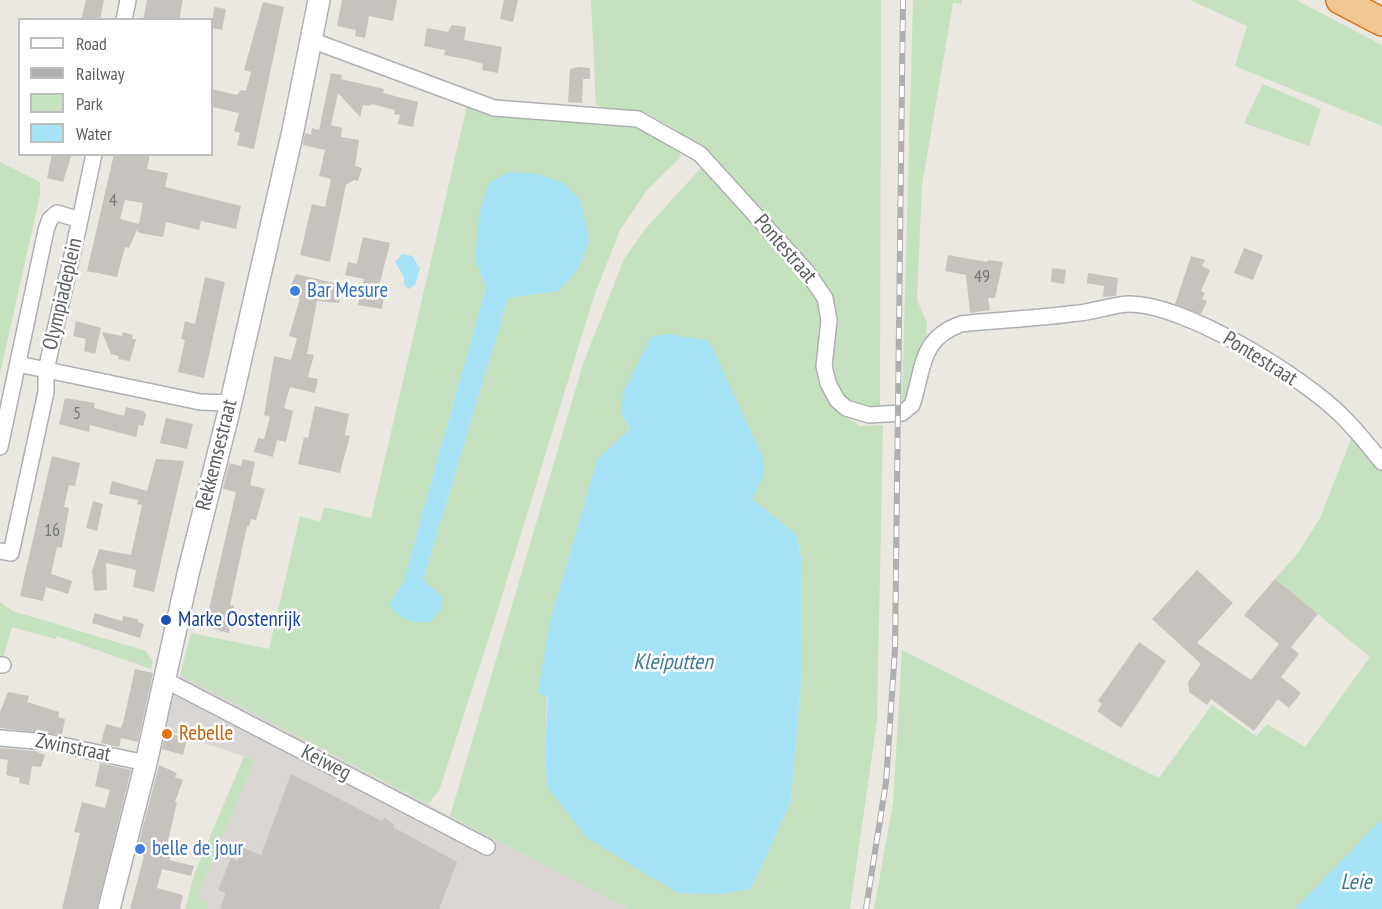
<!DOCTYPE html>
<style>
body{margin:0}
#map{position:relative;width:1382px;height:909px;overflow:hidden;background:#ebe7e1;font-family:"PT Sans Narrow",sans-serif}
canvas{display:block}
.legend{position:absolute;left:18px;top:18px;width:195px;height:138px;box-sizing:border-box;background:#fff;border:2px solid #bdbfbf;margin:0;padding:8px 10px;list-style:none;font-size:18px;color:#5a5e60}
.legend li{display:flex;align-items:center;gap:12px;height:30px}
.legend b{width:30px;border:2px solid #bdbfbf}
</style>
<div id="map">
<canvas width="1382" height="909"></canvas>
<ul class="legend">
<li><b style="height:8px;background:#fff"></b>Road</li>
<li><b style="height:8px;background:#aeafaf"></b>Railway</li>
<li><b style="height:16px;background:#c6e1bf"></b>Park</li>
<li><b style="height:16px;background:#a6e3f6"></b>Water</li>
</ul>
</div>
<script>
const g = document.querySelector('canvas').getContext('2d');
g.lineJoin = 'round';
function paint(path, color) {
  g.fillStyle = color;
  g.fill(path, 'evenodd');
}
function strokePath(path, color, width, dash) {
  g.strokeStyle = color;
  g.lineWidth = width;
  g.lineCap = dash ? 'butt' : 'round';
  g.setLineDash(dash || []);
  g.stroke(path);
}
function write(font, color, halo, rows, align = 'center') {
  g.font = font + ' "PT Sans Narrow",sans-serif';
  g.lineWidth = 5;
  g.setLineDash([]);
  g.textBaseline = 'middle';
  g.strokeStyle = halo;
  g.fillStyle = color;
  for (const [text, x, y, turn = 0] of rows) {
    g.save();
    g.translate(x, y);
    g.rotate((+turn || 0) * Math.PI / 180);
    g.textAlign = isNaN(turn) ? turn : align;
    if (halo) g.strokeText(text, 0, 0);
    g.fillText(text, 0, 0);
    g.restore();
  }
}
const industrial = new Path2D(`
 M180,675L628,909H208L210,903L197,899L255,760L162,729Z`);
const green = new Path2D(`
 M591,0H881L880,407L848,404L835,381L833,360L837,319L830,291L792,244L706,152L677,130L647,113L596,106Z
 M913,0H962V4L953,3L922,185L917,300L927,323L926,341L910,399L902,403Z
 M1190,0H1296L1382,45V126L1235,66L1247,26Z
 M1263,84L1321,109L1309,146L1244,123Z
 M467,106L502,116L531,120L640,126L661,137L682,156L647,190L620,230L594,296L493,625L439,791L428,804L180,675L191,633L269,649L300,516L320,522L324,507L371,518ZM581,201L588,241L579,268L559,291L508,298L423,580L389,604L403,583L486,287L475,260Z
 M0,162L40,182V195L0,374Z
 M701,168L706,169L822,300L824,317L821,373L841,414L860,426L883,425L877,721L850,909H628L450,816L583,364L624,259L646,228ZM621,412L745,425C763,458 770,463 752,499L796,534L801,557L802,669L791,801L751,889L722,894L547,787L545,751L550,621L597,460L630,429Z
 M1351,439H1357L1382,471V819L1295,909H874L893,803L902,650L1159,778L1212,705L1256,736L1267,724L1305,747L1370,657L1275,579L1298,553L1320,518Z
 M0,602L13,611L146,651L153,662L151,669L57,636L56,639L12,627L3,658H0Z
 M244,756L255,760L197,899L210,903L208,909H185L194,875Z`);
const water = new Path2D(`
 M509,172L538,174L564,183L581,201L589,241L579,268L559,291L508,298L423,580L443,597L441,610L430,622C412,624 399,620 389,604L403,583L486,287L475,260L479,213L489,183Z
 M402,254L412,256L420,268L415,285L409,289L404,286V277L395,262Z
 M668,334L709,341L763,458V477L752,499L796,534L801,557L802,669L791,801L751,889L722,894L678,893L587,838L547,787L545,751L548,698L538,692L550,621L597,460L630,429L621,412L623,393L651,337Z
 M1382,819V909H1295Z`);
const building = new Path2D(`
 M86,0H104L100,20H81Z
 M147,0H183L179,20H143Z
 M342,0H397L393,21L369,16L365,38L355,36L356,30L337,26Z
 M504,0H518L513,22L500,19Z
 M263,2L284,7L254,149L237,145L240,133L234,131L239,113L212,107V89L237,95L241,90L246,91L251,72L244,70Z
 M214,7L226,9L222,30L212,28Z
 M452,25L466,27L464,40L502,47L498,73L482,70L483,64L470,60L444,55L445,50L424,46L427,28L448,32Z
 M579,67L590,68V79H583L582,103L568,102L570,69Z
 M331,73L342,75L341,79L384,89L383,93L418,102L413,127L398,124L400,115L394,114L395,110L371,104V106L363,105L360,117L338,93L331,125L342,128L341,137L359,140L355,166L362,168L358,181L354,180L346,185L330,262L300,255L312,204L325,207L331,179L319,176L325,150L303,145L305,133L311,135L312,128L319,130Z
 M52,154H72L63,182L47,178Z
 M114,154H150L147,169L168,173L165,187L241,206L236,229L201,221L199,230L166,222L163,237L140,233L137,231L139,225L129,248L125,247L117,277L87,271ZM125,200L143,203L139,224L120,219Z
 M363,237L390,243L377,294L384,296L382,309L358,305L364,279L345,275L348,262L357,264Z
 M1244,248L1263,255L1253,280L1234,273Z
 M948,255L987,262L988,260L1003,262L995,298H988L990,310L970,313L966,275L945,271Z
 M1191,256L1205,260L1202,266L1210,270L1201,291L1205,293L1202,299L1207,301L1201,314L1175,304Z
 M1052,268L1066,270L1064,284L1051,282Z
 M1088,273L1118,278L1116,296L1103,297L1104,286L1087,283Z
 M296,274L343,285L339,303L317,301L307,354L314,355L308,377L318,379L315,393L290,387L284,408L293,411L286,442L277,440L273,457L254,452L258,438L264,439L270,417L264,415L274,356L291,360L297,338L289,336L300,298L291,296V285Z
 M205,277L225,282L204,378L178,372L185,340L181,339L185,321L195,324Z
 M76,321L101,328L95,354L84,351L86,339L73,336Z
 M102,332L122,336L123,332L133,335L132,339H136L130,361L118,359L119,356L111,354Z
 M65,398L95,403L94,408L124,416L126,407L143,411L146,414L143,426L139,425L136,437L90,425L89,432L59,424Z
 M315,406L349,414L345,435L350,436L340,473L298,464L304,437L308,438Z
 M166,418L193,424L187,449L160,443Z
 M52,456L80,463L75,486L69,485L64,507L69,508L62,548L57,547L51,574L72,581L68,594L46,587L43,601L20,596Z
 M156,459L184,461L154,592L133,587L136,570L106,563L107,590L94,591L92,571L99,549L131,555L142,505L137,504L138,500L109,494L112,481L147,491Z
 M243,459L255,462L250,485L265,489L256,520L251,519L249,527L247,526L230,605L234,606L229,633L205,627L236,492L223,489L229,463L241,466Z
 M93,501L103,504L97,531L86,528Z
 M1197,570L1233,603L1197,643L1251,680L1279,644L1244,615L1275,579L1318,614L1291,647L1299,654L1281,677L1301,693L1289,708L1278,699L1254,731L1211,699L1207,705L1189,692L1188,682L1201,664L1152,619Z
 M95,613L122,621L123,616L138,619V622L144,624L140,638L92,623Z
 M1139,642L1166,661L1121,728L1097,711L1102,704L1098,701Z
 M135,669L153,673L138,742L121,738L119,747L101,743L106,724L121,728L123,723Z
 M8,692L29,696L27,702L59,712L58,717L65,719L62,735L0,728V712Z
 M166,732L187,739L183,755L162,749Z
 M0,748L35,751L45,755L41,767L32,766L29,785L19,783L20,778L6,775L8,760L0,759Z
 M100,763L131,770L97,909H62L80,833L74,832L82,802L105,808L110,790L95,786Z
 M159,765L177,773L175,777L183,780L175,802H177L168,841L173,842L169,860L194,866L191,876L162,869L157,888L183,895L180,909H130L144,856L136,854Z
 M291,774L382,821L384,818L394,824L393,827L457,862L439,909H220L226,893L218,890L231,858L238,861L243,848L261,855Z`);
const street = new Path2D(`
 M124,20L128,0
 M311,40L494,108L638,119L700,154L807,272L825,298L829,320L824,366L828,383L837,400L846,408L869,415L902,413L912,405C924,369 919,339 961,324C1000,320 1040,318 1079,313C1096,311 1112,305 1128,304C1184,303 1304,377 1343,417C1357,431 1369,446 1382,462
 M80,220L94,154
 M18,364L200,402L231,403
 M0,447L46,230L50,219L57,213L80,220L46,370V392L11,553L0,551
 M0,665H3
 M165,680L487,847
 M0,738L47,742L146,763`);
const secondary = new Path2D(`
 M109,909L146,763L188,574L228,415L292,135L319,0`);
const highway = new Path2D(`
 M1340,0L1382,22`);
const rail = new Path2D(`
 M866,909L886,782L895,649L903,0`);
const markers = [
 [295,291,6,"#3f7fe0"],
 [166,620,6,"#1a4fb4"],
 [167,734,6,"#e8710a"],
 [140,849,6,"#3f7fe0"]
];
const numberNames = [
 ["4",113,201],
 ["49",982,277],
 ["5",77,414],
 ["16",52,531]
];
const streetNames = [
 ["Pontestraat",785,249,49],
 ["Olympiadeplein",63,294,-77],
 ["Pontestraat",1260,359,32],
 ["Rekkemsestraat",217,455,-76],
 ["Zwinstraat",73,748,11],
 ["Keiweg",326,763,27]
];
const shopNames = [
 ["Bar Mesure",307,291],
 ["belle de jour",152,849]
];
const transitNames = [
 ["Marke Oostenrijk",178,620]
];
const foodNames = [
 ["Rebelle",179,734]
];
const waterNames = [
 ["Kleiputten",673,663],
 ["Leie",1356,883]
];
paint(industrial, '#dad6d3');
paint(green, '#c6e1bf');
paint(water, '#a6e3f6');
paint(building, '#c6c2be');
strokePath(street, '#adb0b2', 18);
strokePath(secondary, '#aeb2b5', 24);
strokePath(highway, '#d77515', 30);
strokePath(street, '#fff', 15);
strokePath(secondary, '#fff', 21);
strokePath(highway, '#f2c791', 27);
strokePath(rail, '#aeafaf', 6);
strokePath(rail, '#fff', 4, [11]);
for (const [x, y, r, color] of markers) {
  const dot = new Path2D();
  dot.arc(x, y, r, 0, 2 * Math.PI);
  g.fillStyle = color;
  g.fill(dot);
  strokePath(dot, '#fff', 2);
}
write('18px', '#757778', null, numberNames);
write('21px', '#5a5e60', '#fff', streetNames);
write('21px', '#366cbe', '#fff', shopNames, 'left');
write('21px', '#164399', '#fff', transitNames, 'left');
write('21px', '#c56008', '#fff', foodNames, 'left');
write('italic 22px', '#407a95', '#fff', waterNames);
</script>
